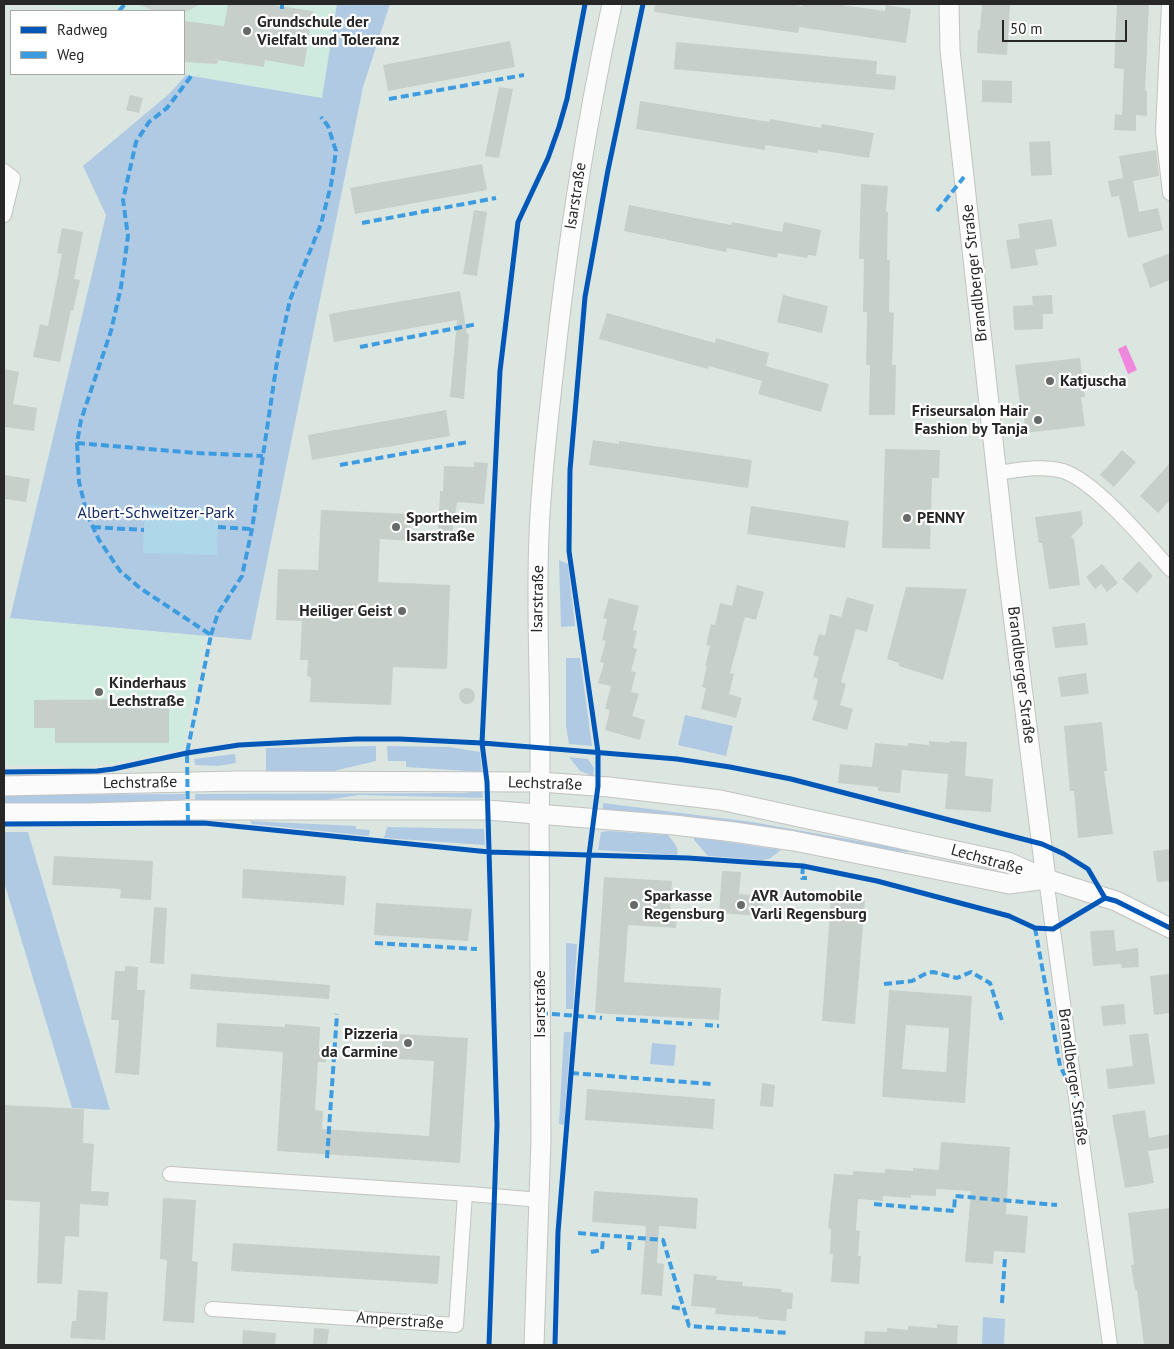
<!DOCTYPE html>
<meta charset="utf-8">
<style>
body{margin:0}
#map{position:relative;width:1174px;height:1349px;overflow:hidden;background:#dce6e1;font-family:"PT Sans",sans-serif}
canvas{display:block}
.frame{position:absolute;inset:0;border:5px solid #272727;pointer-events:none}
.legend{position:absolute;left:10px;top:10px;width:175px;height:65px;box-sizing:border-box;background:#fff;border:1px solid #a9a9a9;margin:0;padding:6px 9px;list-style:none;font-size:15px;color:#272727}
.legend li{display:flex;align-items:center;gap:10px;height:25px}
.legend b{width:25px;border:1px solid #a9a9a9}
.scale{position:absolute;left:1002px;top:20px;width:125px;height:22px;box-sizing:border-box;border:2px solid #272727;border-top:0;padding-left:6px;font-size:15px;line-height:18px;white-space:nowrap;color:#272727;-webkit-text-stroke:4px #fff;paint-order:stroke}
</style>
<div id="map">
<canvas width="1174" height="1349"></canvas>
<div class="frame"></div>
<ul class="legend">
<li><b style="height:6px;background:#0057b8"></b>Radweg</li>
<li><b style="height:6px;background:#3d9ce0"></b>Weg</li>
</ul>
<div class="scale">50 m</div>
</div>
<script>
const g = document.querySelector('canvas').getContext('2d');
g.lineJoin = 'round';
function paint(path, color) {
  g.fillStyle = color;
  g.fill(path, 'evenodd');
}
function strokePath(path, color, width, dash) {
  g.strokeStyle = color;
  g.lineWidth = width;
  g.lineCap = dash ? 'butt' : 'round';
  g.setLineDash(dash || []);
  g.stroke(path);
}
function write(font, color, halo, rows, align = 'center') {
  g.font = font + ' "PT Sans",sans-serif';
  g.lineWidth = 4.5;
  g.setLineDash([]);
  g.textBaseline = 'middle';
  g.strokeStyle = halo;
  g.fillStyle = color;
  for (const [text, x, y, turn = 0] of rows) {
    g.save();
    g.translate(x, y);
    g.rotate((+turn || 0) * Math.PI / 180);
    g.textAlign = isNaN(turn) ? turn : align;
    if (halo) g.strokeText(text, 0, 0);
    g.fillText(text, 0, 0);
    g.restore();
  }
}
const education = new Path2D(`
 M38,4H337L322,99L186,75L201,33L184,30V11H80Z
 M10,618L204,636L183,749L110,764L88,766L4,765V619Z`);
const green = new Path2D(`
 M337,4H390L363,87L251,640L10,618L106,215L83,166L169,94L186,75L322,98Z
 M559,560L568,564L575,626L561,627Z
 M566,658H580L592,746L569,744L566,726Z
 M685,715L733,726L726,756L678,745Z
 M376,746V761L325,773L266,775V748Z
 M387,746L449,747L480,752L482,772L406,767V761H388Z
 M235,754L236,763L218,766L195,765L194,759Z
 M569,757L588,759L594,768L593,776L580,771Z
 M482,791L483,798L359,795L326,800L195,803V794L464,793Z
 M185,794V804L4,805V795Z
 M603,803L752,822L909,850L908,852L896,851L797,834L603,810Z
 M250,821L356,826V829L370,830L369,836L252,824Z
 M387,827L484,829L485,845L384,838Z
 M609,831L668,835C672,841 680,847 677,855L598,850L601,832Z
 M4,832H28L110,1110L72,1108L4,882Z
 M694,837L781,850L769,859L761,860L708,856L694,840Z
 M566,943L577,944L573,1009H566Z
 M564,1032H571L564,1125L559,1124Z
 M652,1043L676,1045L674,1066L650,1064Z
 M983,1317L1005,1319L1004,1345H982Z`);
const pitch = new Path2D(`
 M145,505L218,508L217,555L143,553Z`);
const plaza = new Path2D(`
 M139,4H200L190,10L184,12L153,11Z`);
const water = new Path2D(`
 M1126,345L1137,370L1128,374L1118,349Z`);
const building = new Path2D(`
 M228,4H267L313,11L304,67L265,60L264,67L218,60L217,64L184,62V21L224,26Z
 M655,4H790L802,6V4H835L885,11L886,5L911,9L906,43L799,27L798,33L654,12Z
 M982,4H1010L1007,55L977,53L978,30H980Z
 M1117,4H1149L1145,91H1147V116L1136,115V131L1114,130L1115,114L1122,115L1124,69L1114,68Z
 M510,41L515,67L388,91L383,65Z
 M676,42L877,61L876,74L896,76L895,90L674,69Z
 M982,80L1012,81V103L982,102Z
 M499,87L513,89L499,158L485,156Z
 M130,95L143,98L139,113L126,110Z
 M640,101L769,122L770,119L821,128L822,124L874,133L869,158L818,150L817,153L765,145V150L636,129Z
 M1050,141L1052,175L1031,176L1029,142Z
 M1156,150L1159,176L1133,181L1139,212L1158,208L1163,230L1128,238L1119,196L1111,197L1108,181L1123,178L1119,156Z
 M482,164L487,190L355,214L350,188Z
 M861,184L888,186L886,212H888L887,260H890L889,312L894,313L892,365H896L895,415H869L870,365H866L867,312H863L864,259H859Z
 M629,205L731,225L732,222L782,232L784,222L821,230L816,256L808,255L807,258L778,253L777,258L727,248L726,252L624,231Z
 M474,210L487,212L477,276L463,274Z
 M1052,219L1057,246L1035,250L1038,265L1011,269L1006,240L1020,238L1018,224Z
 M62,228L83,232L74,279L80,280L73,311L71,310L60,362L33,357L40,324L48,326L62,254L57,253Z
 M1170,253V280L1150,288L1142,264Z
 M460,291L467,334H469L464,399L450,397L457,320L334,342L329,314Z
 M783,295L828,306L822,333L777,322Z
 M1052,295L1053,314H1043V329L1014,330L1013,306L1033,305L1032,296Z
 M607,313L715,343L716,338L769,353L766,366L829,384L821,412L758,394L762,381L709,366L708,369L599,339Z
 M1080,358L1085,397H1081L1085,426L1026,433L1022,404L1020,405L1015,365Z
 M4,369L19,372L13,404L37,408L34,431L4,427Z
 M446,410L450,436L312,460L308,435Z
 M593,440L619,444V441L752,460L748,488L589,465Z
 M885,449L940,450L939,478H932L930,549L882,548Z
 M1122,450L1136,462L1114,487L1100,475Z
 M474,462L488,463L484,504L457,502L455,517H453V533H438L440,491H443L444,466L474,467Z
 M1170,463V500L1158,513L1140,496Z
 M4,475L30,479L26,502L4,499Z
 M751,506L849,521L845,548L747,534Z
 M321,510L411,514L410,541L380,539L378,582L450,585L447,669L393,667L391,705L310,702L311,677L307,676L308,660H300L302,621L276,620L278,569L318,570Z
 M1081,511L1083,524L1071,537L1074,539L1080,585L1049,589L1042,543H1039L1035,517Z
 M1139,561L1153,576L1137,593L1122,579Z
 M1102,564L1118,583L1107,592L1101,584L1095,589L1086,577Z
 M737,585L764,592L756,620L745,617L730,673L734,674L729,694L742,698L736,718L701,709L706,688L702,687L707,666H705L710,646L706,645L711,624L715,625L720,603L732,606Z
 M906,587L967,589L943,680L899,666V663L887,659Z
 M847,597L874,605L867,632L856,629L841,682L846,684L840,705L853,709L847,730L812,720L818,701L813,699L818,679L813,677L819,657L813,655L819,634L825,636L830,614L841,617Z
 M609,598L639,606L633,630L637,631L633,648L637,649L631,671L636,672L631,692L639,694L632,716L645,720L640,740L605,730L610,710L605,709L611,686L598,683L604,663L600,662L606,641L602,640L607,619L603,618Z
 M1085,623L1088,645L1055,648L1052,627Z
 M1086,673L1089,694L1061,697L1058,677Z
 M459 696a8 8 0 1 1 16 0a8 8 0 1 1-16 0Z
 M169,699V743H55V728H34V700Z
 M1102,722L1107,771H1104L1113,834L1078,838L1074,791H1070L1064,726Z
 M929,741L950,743V741L967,742L965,776L993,779L991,812L945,809L948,774L902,770L900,793L878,791V787L838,783L840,764L872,767L875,743L908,746V743L929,745Z
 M1170,849V881L1157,882L1153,851Z
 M54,856L153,861L151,900L120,898L121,889L52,885Z
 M243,869L346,876L344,905L242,898Z
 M722,871L741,872L739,894L764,896L762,916L719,913Z
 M604,877L672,881L670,912H677L676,928L628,925L624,982L721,988L719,1020L595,1013Z
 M831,898L865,900L855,1024L822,1021Z
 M376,903L472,909L468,941L374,935Z
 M154,907L167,908L164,964L150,963Z
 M1114,930L1116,951L1138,948L1139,967L1122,968L1121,964L1093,966L1090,931Z
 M125,966L138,967L137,990H145L139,1075L115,1073L119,1020H111L115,971H125Z
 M191,974L330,985L329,999L190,989Z
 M1170,974V1013L1154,1015L1150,976Z
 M889,990L972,996L965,1103L882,1097ZM906,1025L949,1028L946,1072L902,1069Z
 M1124,1004L1126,1024L1103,1026L1101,1006Z
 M217,1023L285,1027V1024L320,1027L319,1049H327L326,1062H318L315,1110L323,1111L322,1129L429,1136L434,1061L381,1058L383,1033L468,1038L460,1163L277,1151L283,1052L216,1047Z
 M1148,1033L1155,1084L1108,1089L1106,1069L1133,1066L1129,1035Z
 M762,1083L775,1085L773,1107L760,1106Z
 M587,1089L715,1099L713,1129L585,1120Z
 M4,1105L84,1109L83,1143L94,1144L91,1191L109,1192L108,1206L80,1204L79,1237L65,1236L62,1284L37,1283L40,1202L4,1200Z
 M1145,1110L1149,1138L1170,1134V1148L1148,1151L1154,1183L1125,1188L1112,1115Z
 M941,1142L1010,1147L1006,1214L1028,1216L1025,1253L994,1251L993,1264L965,1262L971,1191L936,1189V1196L911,1195V1198L883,1196V1201L858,1199L856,1230L860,1231L858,1256H861L859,1284L831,1282L833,1254H830L831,1229L828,1228L834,1174L853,1175V1171L885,1173V1169L913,1171V1168L939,1170Z
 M594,1191L698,1198L696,1229L659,1226L657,1263L664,1264L662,1296L641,1294L646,1226L592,1222Z
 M163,1198L196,1200L192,1261L198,1262L194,1323L163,1321L167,1260L160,1259Z
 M1170,1208V1345H1144L1137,1290H1135L1131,1265L1134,1264L1128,1213Z
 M233,1243L440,1256L438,1284L231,1271Z
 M694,1274L717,1276L716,1280L743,1282L742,1286L782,1289L781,1292L793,1293L792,1309H787L786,1321L758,1319L759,1317L715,1314L716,1308L691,1306Z
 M78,1290L108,1292L105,1340L70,1338L72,1321H76Z
 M937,1324L958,1326L957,1345H864L865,1331L887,1332V1328L908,1330V1326L937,1328Z
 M314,1328L329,1329L327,1345H313Z
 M243,1330L276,1333L275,1345H242Z`);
const street = new Path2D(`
 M1169,4L1163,132L1170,193
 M4,171L13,178L4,215
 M998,473C1019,470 1042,465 1063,471C1095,481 1147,543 1170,569
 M1046,879L1110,1345
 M170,1174L470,1194L540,1200
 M212,1309L456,1325L465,1194`);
const secondary = new Path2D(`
 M949,4L950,50L1007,567L1046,879
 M4,786L238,781L540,782L609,787L720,800L1008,862L1046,879L1116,901L1170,928
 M4,813H88L187,810H487L674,825L734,832L794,841L1009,884L1046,879
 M534,1345L541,1139L539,814C543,721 535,628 539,535C541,479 548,423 554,368C567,245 586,124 612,4`);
const quiet = new Path2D(`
 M282,9V5
 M119,11L125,4
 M389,99L524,75
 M937,211L964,177
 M362,223L496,198
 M360,347L477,324
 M77,443L196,453L263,456
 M340,465L468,442
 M93,527L144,530
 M218,527L252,529
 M211,635L218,613L242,576L252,529L278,355L290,300L321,224L331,185L336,151L328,126L321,117
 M188,823L187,753L211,635L140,588L120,571L110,556L99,540L87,514L79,482L77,443L81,420L111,331L121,287L128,236L123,200L136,142L149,122L167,108L192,75
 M803,866L802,878H807
 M1035,928L1060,1066L1076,1097
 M375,943L477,949
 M884,984L912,981L927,973L933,972L957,978L971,972L990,983L1003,1024
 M540,1013L602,1018
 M616,1019L692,1024
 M705,1025L719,1026
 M571,1073L711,1084
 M327,1158L337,1014
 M874,1204L954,1211L955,1196L1057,1205
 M578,1233L663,1240L689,1326L788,1333
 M629,1250L630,1238
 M591,1252L602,1250L603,1236
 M1002,1303L1005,1257
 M672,1307L683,1309`);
const cycleway = new Path2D(`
 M4,772L97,771L113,769L187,753L239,745L356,739H400L482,743L677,759L730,767L791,779L1042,844L1064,854L1088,869L1105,898
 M4,824L204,823L489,852L688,858L803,866L877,881L1009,916L1035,928L1053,929L1105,898
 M1105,898L1116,901L1170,928
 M489,1345L497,1125L487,782L482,743L500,371L518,222L548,158L559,127L567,99L585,4
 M555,1345L558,1232L589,855L598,786V752L569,551L570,470L585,297L608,170L643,4`);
const markers = [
 [247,31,5,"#666a68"],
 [1050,381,5,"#666a68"],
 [1038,420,5,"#666a68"],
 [907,518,5,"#666a68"],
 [396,527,5,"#666a68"],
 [402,611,5,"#666a68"],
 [99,692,5,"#666a68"],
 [634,905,5,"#666a68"],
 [741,905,5,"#666a68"],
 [408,1043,5,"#666a68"]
];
const poiNames = [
 ["Grundschule der",257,22],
 ["Vielfalt und Toleranz",257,40],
 ["Katjuscha",1060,381],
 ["Friseursalon Hair",1028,411,"right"],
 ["Fashion by Tanja",1028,429,"right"],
 ["Sportheim",406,518],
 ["Isarstraße",406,536],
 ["PENNY",917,518],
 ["Heiliger Geist",392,611,"right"],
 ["Kinderhaus",109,683],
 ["Lechstraße",109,701],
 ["Sparkasse",644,896],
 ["Regensburg",644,914],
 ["AVR Automobile",751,896],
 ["Varli Regensburg",751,914],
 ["Pizzeria",398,1034,"right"],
 ["da Carmine",398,1052,"right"]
];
const streetNames = [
 ["Isarstraße",576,196,-81],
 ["Brandlberger Straße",975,273,-96],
 ["Isarstraße",538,599,-89],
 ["Brandlberger Straße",1021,675,83],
 ["Lechstraße",140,783,-1],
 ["Lechstraße",545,784,2],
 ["Lechstraße",987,860,16],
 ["Isarstraße",540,1004,-90],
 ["Brandlberger Straße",1073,1077,82],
 ["Amperstraße",400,1321,4]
];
const parkNames = [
 ["Albert-Schweitzer-Park",156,513]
];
paint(education, '#cfebdf');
paint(green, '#b1cae4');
paint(pitch, '#aed7e9');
paint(plaza, '#cad5cf');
paint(water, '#ef88dc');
paint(building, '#c7cfcb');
strokePath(street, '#c2c3c1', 16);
strokePath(secondary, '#c2c3c1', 21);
strokePath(street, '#fafbfa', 14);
strokePath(secondary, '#fafbfa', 19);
strokePath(quiet, '#3d9ce0', 4, [8, 4]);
strokePath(cycleway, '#0057b8', 5);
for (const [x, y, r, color] of markers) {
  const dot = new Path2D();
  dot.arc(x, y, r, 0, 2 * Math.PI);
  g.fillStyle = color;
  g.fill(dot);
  strokePath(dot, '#fff', 2);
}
write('bold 16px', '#272727', '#fff', poiNames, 'left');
write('16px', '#272727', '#fff', streetNames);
write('16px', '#142b67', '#fff', parkNames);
</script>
